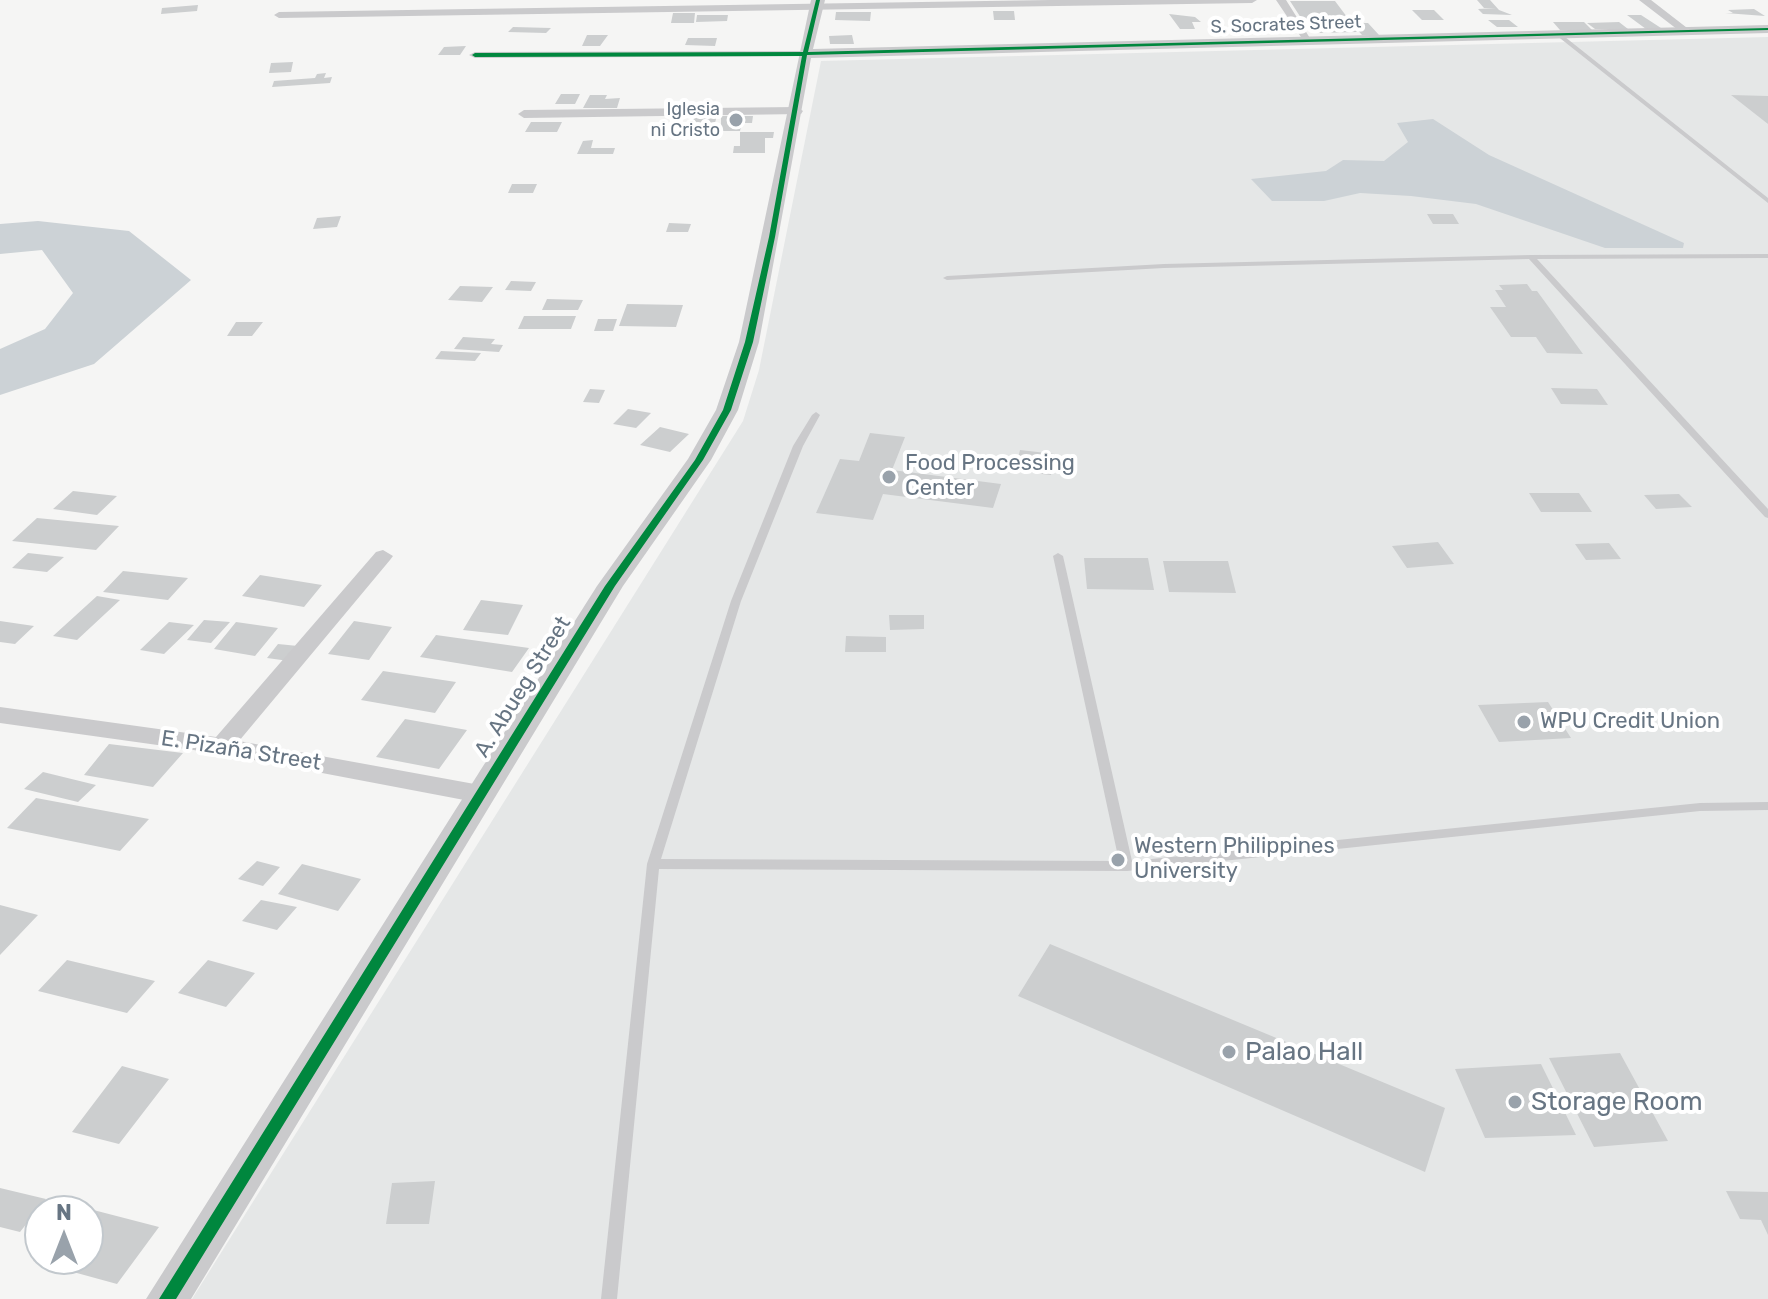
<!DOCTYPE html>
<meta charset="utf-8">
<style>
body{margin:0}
#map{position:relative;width:1768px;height:1299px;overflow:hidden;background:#f5f5f4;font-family:Rubik,sans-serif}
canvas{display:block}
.north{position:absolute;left:24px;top:1195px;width:80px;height:80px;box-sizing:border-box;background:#fff;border:2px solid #c2c8cd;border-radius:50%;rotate:0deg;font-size:22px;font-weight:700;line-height:32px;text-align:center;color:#677583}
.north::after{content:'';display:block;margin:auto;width:28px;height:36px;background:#99a2ab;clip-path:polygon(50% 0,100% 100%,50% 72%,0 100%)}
</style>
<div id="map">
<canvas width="1768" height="1299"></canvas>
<div class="north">N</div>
</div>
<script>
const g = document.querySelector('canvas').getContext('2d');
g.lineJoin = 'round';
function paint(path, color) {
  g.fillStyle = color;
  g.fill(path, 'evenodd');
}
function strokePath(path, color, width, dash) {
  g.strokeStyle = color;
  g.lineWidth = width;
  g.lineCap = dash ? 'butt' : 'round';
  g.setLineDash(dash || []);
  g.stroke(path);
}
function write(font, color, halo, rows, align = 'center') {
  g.font = font + ' Rubik,sans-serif';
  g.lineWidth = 8;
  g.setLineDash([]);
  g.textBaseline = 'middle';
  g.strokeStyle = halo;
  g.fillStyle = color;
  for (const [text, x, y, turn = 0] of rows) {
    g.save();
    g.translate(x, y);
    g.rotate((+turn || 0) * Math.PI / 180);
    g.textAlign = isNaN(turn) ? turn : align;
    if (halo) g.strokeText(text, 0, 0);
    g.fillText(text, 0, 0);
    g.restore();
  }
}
const built = new Path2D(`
 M1768,37V1299H192L743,421L759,370L821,61Z`);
const water = new Path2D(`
 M1433,119L1489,155L1684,243L1683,248H1605L1476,204L1411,196L1360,193L1324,201H1272L1251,179L1326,171L1343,160L1384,161L1408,142L1397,123Z
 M38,221L129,231L191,280L94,364L0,395V349L45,329L73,293L42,250L0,254V224Z`);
const building = new Path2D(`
 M1477,0H1490L1499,10L1512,15L1483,14L1478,9L1496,8H1484Z
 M1290,1H1335L1350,21H1303Z
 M198,5L197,11L161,14L162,8Z
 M1754,9L1765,16L1725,13H1733L1728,10Z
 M1412,10H1434L1444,20H1422Z
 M993,11H1014L1015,20H994Z
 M836,12H871L870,21L835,20Z
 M673,13H695L694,23H671Z
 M1169,14L1195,17L1201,22H1192L1195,29H1180Z
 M697,15H728L727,21L696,22Z
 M1627,15H1641L1661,28L1646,29Z
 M1488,20H1509L1518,27H1497Z
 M1553,22H1584L1592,30H1560Z
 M1619,22L1628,29H1595L1587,23Z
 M1358,23H1368L1379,35H1362L1354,26H1360Z
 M1323,24L1351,26L1357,32L1318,33L1313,26Z
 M513,27L551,28L546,33L508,32Z
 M587,35H608L600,46H582Z
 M852,35L854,44H830L829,36Z
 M688,38H717L715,46L685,45Z
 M466,46L460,55H438L444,47Z
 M293,62L291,72L269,73L271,63Z
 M326,73L324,78L332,77L330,83L272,87L274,81L315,78L317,74Z
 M561,94H580L575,104H555Z
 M590,95H607L605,99L620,98L617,108H583Z
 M1731,95L1768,96V124Z
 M694,115H717L715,123L692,124Z
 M721,116H753L752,123H742L740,131H721Z
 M531,122H562L557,132H525Z
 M740,132H774L773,138H765V153H733L734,146H740Z
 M593,140L591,148H615L613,154H577L583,141Z
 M512,184H537L533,193H508Z
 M1427,214H1453L1459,224H1433Z
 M341,216L337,227L313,229L317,218Z
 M669,223L691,224L688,232H666Z
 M511,281L536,282L531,291L505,290Z
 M1527,284L1532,291H1537L1583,354L1547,353L1536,337H1511L1490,307H1506L1495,290H1503L1499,285Z
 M460,286L493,287L482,302L448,300Z
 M547,299L583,300L578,310H542Z
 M627,304L683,305L676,327L619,326Z
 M524,316H576L571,329H518Z
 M598,319H617L613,331H594Z
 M236,322H263L252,336H227Z
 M463,337L495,339L491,344L503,345L499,352L454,349Z
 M441,351L481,353L475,361L435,359Z
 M1551,388L1597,389L1608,405L1561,404Z
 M590,389L605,390L599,403L583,402Z
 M628,409L651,413L636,428L613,424Z
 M660,427L689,434L670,452L640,445Z
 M870,433L905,437L892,470L1001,484L993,508L883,494L873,520L816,513L840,459L859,461Z
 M1020,450L1055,454L1051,475L1015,471Z
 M73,491L117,496L97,515L53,509Z
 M1529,493H1579L1592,512H1541Z
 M1679,494L1692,507L1656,509L1644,495Z
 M37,518L119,526L96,550L12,541Z
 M1438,542L1454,564L1407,568L1392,546Z
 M1609,543L1621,559L1586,560L1575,544Z
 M28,553L64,557L47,572L12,568Z
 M1084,558H1148L1154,590L1087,589Z
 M1163,561H1228L1236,593L1169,592Z
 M123,571L188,578L168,600L103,592Z
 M260,575L322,585L304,607L242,596Z
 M97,596L120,600L77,640L53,636Z
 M481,600L523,605L508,635L463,630Z
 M889,615H924V629L890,630Z
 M204,620L230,622L211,643L187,640Z
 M0,621L34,626L15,644L0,642Z
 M354,621L392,627L369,660L328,654Z
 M169,622L194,625L164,654L140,650Z
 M236,622L278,628L255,656L214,649Z
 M436,635L529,648L512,672L420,657Z
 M846,636L886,637V652H845Z
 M278,644L298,646L289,661L267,658Z
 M383,671L456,682L435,713L361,700Z
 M1548,702L1571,738L1499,742L1478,705Z
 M405,719L467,730L439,769L376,757Z
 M109,744L183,753L153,787L84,775Z
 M43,772L96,785L78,802L24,789Z
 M36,798L149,819L120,851L7,828Z
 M257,861L280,867L263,886L238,879Z
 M302,864L361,879L338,911L278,894Z
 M261,900L297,907L277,930L242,921Z
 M0,905L38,915L0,955Z
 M1050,944L1445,1108L1425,1172L1018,996Z
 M67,960L155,981L127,1013L38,991Z
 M208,960L255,973L226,1007L178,993Z
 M1620,1053L1668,1141L1594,1147L1549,1058Z
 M1541,1064L1576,1135L1485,1138L1455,1069Z
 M122,1066L169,1079L119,1144L72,1132Z
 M435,1181L429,1224H386L392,1183Z
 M0,1188L46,1199L20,1232L0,1227Z
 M1726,1191L1768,1192V1235L1761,1220L1740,1219Z
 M78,1206L159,1227L117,1284L33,1261L40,1253V1259H88V1211H74Z`);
const service = new Path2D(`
 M1556,33H1560L1768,198V203L1556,35Z
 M1768,254V258L1537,259L1768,509V518L1765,517L1529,259L1164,268L947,280L943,278L947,276L1164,264L1531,255Z
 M816,412L820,415L803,446L741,601L661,859L1119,861L1053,556L1058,553L1063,556L1132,861L1700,803L1768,802V810L1700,811L1127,871L659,869L617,1299H601L647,864L731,601L793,446L812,415Z`);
const minor = new Path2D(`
 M1050,0H1257L1252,3L279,18L274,15L279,12Z
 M1276,0H1286L1313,43H1305Z
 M1639,0H1651L1691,31L1682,33Z
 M805,51L809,56L475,58L469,55L475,52Z
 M797,107L803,111L801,114L524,118L518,114L524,110Z
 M383,550L393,556L390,560L239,741L480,785L489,788L492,794L489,800L480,803L222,754L0,723V707L216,737L376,552Z`);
const tertiary = new Path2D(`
 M811,0H825L813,49L1768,25V33L811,58L759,342L738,410L711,460L623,586L191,1299H146L597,586L688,459L716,410L739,342Z`);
const cycleway = new Path2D(`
 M816,0H820L808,52L1768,28V30L807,55L775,237L753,342L731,410L703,460L615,586L176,1299H159L605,586L695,460L723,410L745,342L769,237L802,56L475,57L472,55L475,53L803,52Z`);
const markers = [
 [736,120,8,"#99a2ab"],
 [889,477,8,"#99a2ab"],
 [1524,722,8,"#99a2ab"],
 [1118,860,8,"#99a2ab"],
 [1229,1052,8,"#99a2ab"],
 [1515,1102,8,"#99a2ab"]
];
const farStreetnames = [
 ["S. Socrates Street",1286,25,-2]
];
const farPoinames = [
 ["Iglesia",720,110],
 ["ni Cristo",720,131]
];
const poiNames = [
 ["Food Processing",905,464],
 ["Center",905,489],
 ["WPU Credit Union",1540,722],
 ["Western Philippines",1134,847],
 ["University",1134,872]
];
const streetNames = [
 ["A. Abueg Street",523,687,-58],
 ["E. Pizaña Street",241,751,9]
];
const nearPoinames = [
 ["Palao Hall",1245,1052],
 ["Storage Room",1531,1102]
];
paint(built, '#e5e7e7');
paint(water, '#ccd2d6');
paint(building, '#cccecf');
paint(service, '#cacacc');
paint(minor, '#cacacc');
paint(tertiary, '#cacacc');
paint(cycleway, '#00873e');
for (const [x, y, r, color] of markers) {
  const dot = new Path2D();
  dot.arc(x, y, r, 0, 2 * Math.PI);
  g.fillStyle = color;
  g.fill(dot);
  strokePath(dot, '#fff', 3);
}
write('18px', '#677583', '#fff', farStreetnames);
write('18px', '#677583', '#fff', farPoinames, 'right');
write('22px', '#677583', '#fff', poiNames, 'left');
write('22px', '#677583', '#fff', streetNames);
write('26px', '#677583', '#fff', nearPoinames, 'left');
</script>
